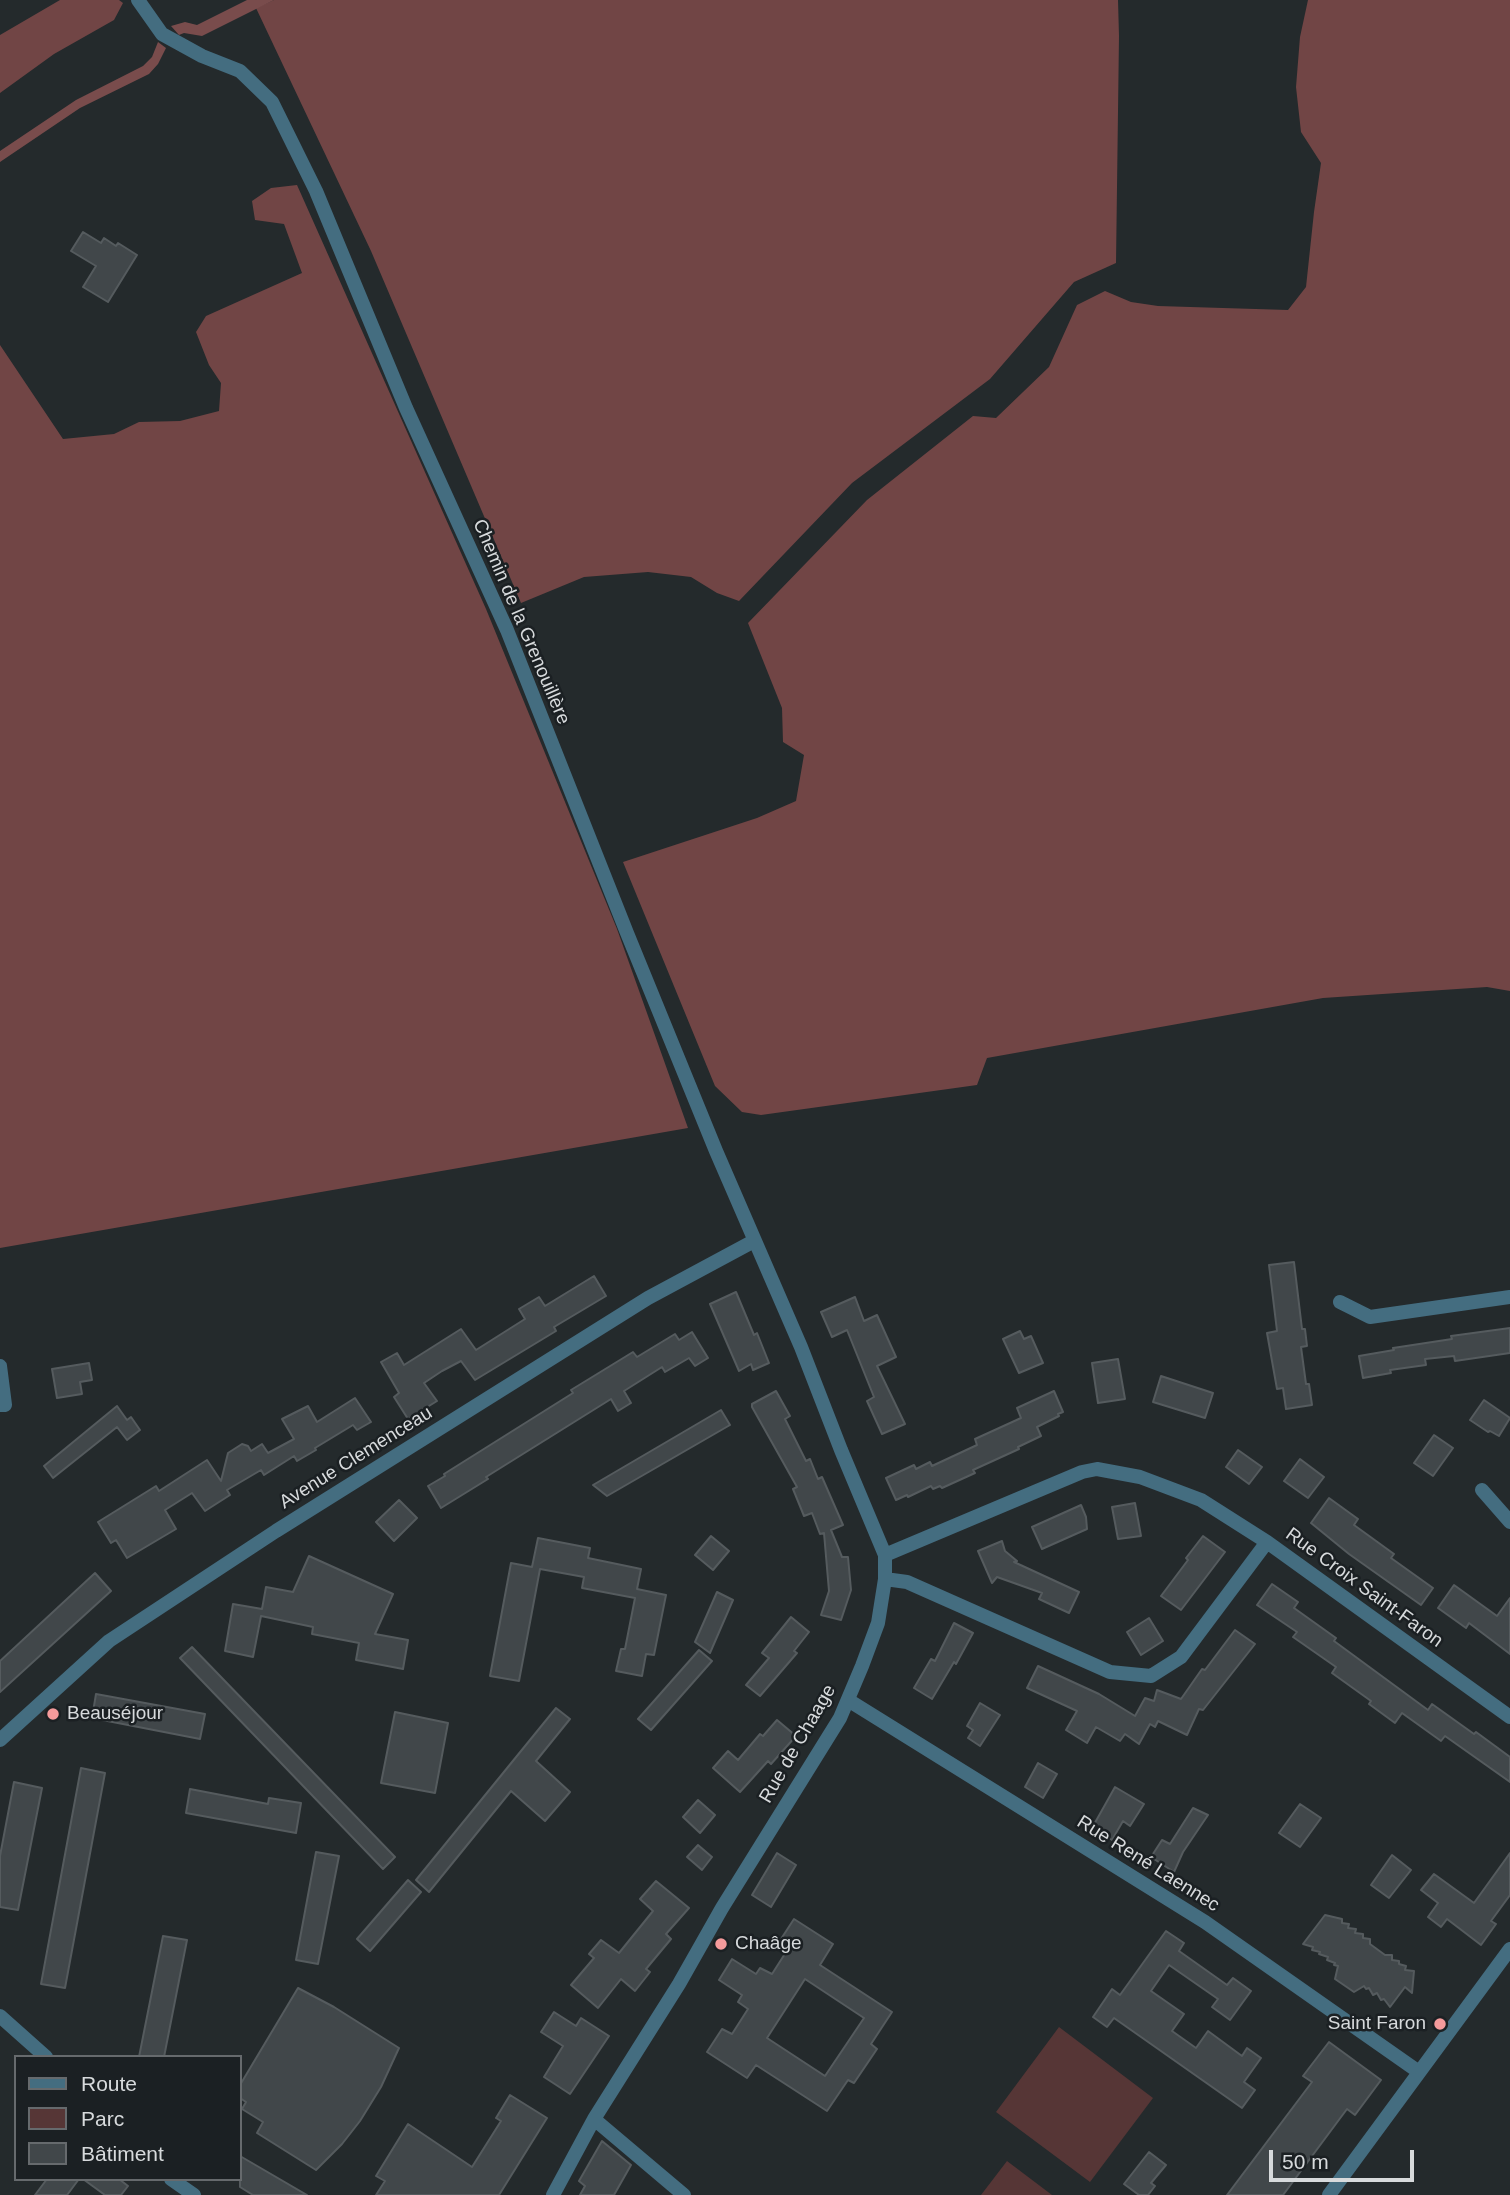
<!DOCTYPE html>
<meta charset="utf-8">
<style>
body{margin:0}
#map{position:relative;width:1510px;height:2195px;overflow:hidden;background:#242a2c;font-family:Helvetica,sans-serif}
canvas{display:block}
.legend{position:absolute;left:14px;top:2055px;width:228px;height:126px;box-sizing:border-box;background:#1b2023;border:2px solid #666a6d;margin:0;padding:9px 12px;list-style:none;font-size:21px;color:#d7dadc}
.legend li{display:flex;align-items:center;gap:14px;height:35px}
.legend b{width:35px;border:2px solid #666a6d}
.scale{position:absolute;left:1269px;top:2150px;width:145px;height:32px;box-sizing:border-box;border:4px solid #d7dadc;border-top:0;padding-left:9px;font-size:21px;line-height:24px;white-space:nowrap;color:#d7dadc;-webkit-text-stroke:5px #1b2023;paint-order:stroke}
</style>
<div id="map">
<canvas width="1510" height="2195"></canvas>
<ul class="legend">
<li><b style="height:9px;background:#446d80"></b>Route</li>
<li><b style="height:19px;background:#563636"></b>Parc</li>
<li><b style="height:19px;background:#41474a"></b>Bâtiment</li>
</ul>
<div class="scale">50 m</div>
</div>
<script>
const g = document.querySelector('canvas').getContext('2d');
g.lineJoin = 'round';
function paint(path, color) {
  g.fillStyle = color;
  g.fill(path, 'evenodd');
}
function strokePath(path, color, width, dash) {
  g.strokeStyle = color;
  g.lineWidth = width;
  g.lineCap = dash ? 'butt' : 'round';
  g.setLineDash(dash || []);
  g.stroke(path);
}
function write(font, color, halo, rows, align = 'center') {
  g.font = font + ' Helvetica,sans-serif';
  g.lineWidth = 5;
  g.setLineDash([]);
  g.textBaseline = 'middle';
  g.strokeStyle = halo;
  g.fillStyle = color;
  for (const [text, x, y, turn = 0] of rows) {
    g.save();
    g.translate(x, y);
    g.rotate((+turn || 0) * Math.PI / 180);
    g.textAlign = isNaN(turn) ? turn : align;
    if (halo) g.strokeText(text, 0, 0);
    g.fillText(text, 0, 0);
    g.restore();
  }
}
const green = new Path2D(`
 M1059,2027L1153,2098L1090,2182L996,2112Z
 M1007,2161L1052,2195H981Z`);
const forest = new Path2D(`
 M60,0H119L123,3L114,20L54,54L0,93V35Z
 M274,0H1118L1119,36L1116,263L1074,282L990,379L852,483L739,601L717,593L691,577L648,572L584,577L521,603L371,251L256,8Z
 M1308,0H1510V991L1487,987L1323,998L987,1058L977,1085L761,1115L742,1112L715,1086L623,862L757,818L796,801L804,755L783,742L782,708L748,623L867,500L973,416L996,418L1049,367L1077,305L1105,291L1131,302L1158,306L1288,310L1306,287L1314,212L1321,163L1301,132L1296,87L1300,37Z
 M297,185L486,609L617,929L688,1128L0,1248V345L63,439L114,434L139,422L180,421L219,411L221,383L209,365L196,332L206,316L302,273L284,224L255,220L252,201L271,188Z`);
const water = new Path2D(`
 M247,0H274L202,36L184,33L179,35L171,26L185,22L197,25Z
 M158,42L166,48L158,64L149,74L80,108L0,162V151L76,100L143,66L152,57Z`);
const building = new Path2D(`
 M83,232L101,243L104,238L116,246L118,243L137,255L108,302L83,287L96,266L71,251Z
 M1294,1262L1302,1329H1305L1307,1346L1301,1347L1306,1384H1309L1312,1405L1286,1409L1283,1388L1277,1389L1267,1333L1277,1331L1269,1265Z
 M594,1276L606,1296L554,1327L556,1331L475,1380L461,1361L442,1371L424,1383L437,1401L408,1419L394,1397L399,1393L381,1362L397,1353L404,1365L461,1329L476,1350L525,1319L519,1309L539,1297L545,1306Z
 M736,1292L754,1335L757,1333L769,1363L753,1370L751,1364L739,1371L710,1304Z
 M855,1297L864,1321L877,1315L896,1357L877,1366L905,1424L882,1434L867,1401L874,1397L847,1330L832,1337L821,1312Z
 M1510,1328V1353L1455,1361L1454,1356L1425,1359L1426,1365L1390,1370L1391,1373L1363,1378L1359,1356L1394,1350L1393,1348L1452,1339L1451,1336Z
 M1020,1331L1024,1339L1031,1336L1043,1363L1019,1373L1003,1339Z
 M692,1332L708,1358L695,1366L689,1358L665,1372L662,1367L624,1391L631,1403L618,1411L611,1399L486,1477L488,1479L441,1508L428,1486L445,1476L444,1474L573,1393L571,1390L633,1352L637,1357L675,1334L679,1340Z
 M1118,1359L1125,1399L1098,1403L1092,1363Z
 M89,1363L92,1380L80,1382L82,1394L57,1398L52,1369Z
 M1161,1376L1213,1393L1205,1418L1153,1402Z
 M776,1391L790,1416L785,1419L806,1461L810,1459L818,1479L822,1477L843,1525L831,1530L842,1557H848L851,1590L841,1620L821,1615L829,1591L824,1533L820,1534L812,1513L804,1516L793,1489L797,1487L752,1407V1404Z
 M1054,1391L1063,1412L1058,1414L1059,1416L1037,1427L1041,1436L1018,1447L1019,1449L973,1470L975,1473L942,1488L940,1486L933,1489L931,1486L908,1497L907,1495L896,1500L886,1478L914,1465L916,1469L930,1462L932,1466L977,1445L975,1439L1021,1418L1017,1408Z
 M355,1398L371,1422L357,1430L353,1425L315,1448L316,1450L297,1461L294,1456L264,1475L261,1470L227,1490L230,1495L205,1511L192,1493L165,1510L176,1529L127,1558L116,1540L111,1543L98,1522L156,1486L159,1491L207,1460L221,1481L228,1453L242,1444L248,1446L251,1451L262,1444L268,1453L294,1439L282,1419L308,1406L317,1422Z
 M1484,1400L1510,1418L1499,1436L1490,1431L1488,1432L1470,1420Z
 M117,1406L127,1420L131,1417L140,1430L127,1440L117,1427L53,1478L44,1466Z
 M721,1410L730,1425L607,1496L593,1485Z
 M1434,1435L1453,1448L1433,1476L1414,1463Z
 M1238,1450L1262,1467L1249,1484L1226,1467Z
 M1300,1459L1324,1477L1308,1498L1284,1481Z
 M1329,1498L1358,1519L1354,1525L1394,1554L1391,1558L1433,1588L1421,1605L1349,1554L1311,1523Z
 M399,1500L417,1518L394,1541L376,1522Z
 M1135,1503L1141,1536L1118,1539L1112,1507Z
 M1081,1505L1086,1517L1087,1529L1042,1549L1032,1527Z
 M711,1536L729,1551L713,1570L695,1555Z
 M1203,1536L1225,1552L1181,1610L1161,1596L1188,1560L1186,1558Z
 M538,1538L590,1548L588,1558L641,1569L637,1589L666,1595L654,1655L646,1654L642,1676L616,1671L621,1649H625L635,1598L582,1588L584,1577L540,1569L519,1681L490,1676L511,1563L532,1567Z
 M1002,1541L1005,1551L1017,1561L1014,1562L1079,1592L1069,1613L1039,1599L1042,1593L997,1577L992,1583L978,1551Z
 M309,1556L393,1594L375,1634L408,1640L403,1669L356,1660L359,1643L312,1634L313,1627L261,1616L253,1657L225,1651L233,1604L262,1609L266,1587L293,1592Z
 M95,1573L111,1591L0,1692V1661Z
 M1272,1584L1298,1602L1294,1608L1336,1638L1334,1641L1428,1710L1432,1704L1474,1734L1476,1732L1510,1757V1782L1445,1736L1441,1741L1402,1713L1395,1723L1369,1704L1371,1701L1332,1673L1336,1667L1293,1637L1297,1632L1257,1605Z
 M1454,1585L1497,1616L1510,1598V1654L1469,1623L1466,1628L1438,1608Z
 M717,1592L733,1600L710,1653L695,1642Z
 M791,1617L809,1632L794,1651L797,1653L760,1696L746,1685L769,1658L762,1653Z
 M1149,1618L1163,1641L1141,1655L1127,1632Z
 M954,1623L973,1633L956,1664L954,1662L932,1699L914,1688L931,1659L935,1661Z
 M1235,1630L1255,1644L1203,1710L1199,1709L1187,1735L1158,1721L1155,1727L1150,1724L1139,1744L1125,1734L1120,1741L1096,1727L1087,1743L1066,1730L1077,1711L1027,1688L1038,1666L1099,1694L1135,1716L1145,1698L1154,1701L1157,1690L1181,1699L1202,1669L1205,1670Z
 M192,1647L395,1857L383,1869L180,1658Z
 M699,1650L712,1661L651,1730L638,1719Z
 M96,1694L205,1714L200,1739L92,1718Z
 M980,1703L1000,1715L980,1746L968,1738L973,1730L967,1726Z
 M556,1708L570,1719L536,1761L570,1792L545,1821L511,1791L429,1892L416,1880Z
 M395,1712L448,1723L435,1793L381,1783Z
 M777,1720L796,1736L771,1764L768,1761L740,1792L713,1768L728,1751L738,1760L760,1734L763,1736Z
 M1038,1763L1057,1774L1043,1798L1025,1787Z
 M81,1768L105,1773L65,1988L41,1984Z
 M14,1782L42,1788L18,1910L0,1907V1856Z
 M1115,1787L1144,1804L1130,1826L1123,1821L1112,1840L1092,1828Z
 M190,1789L268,1804L269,1798L301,1803L296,1833L186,1813Z
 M698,1800L715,1815L700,1833L683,1817Z
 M1300,1804L1321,1818L1300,1847L1279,1833Z
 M1193,1808L1208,1815L1183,1852L1174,1872L1151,1857L1162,1840L1170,1844Z
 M698,1845L712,1857L702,1870L687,1857Z
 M316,1852L339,1856L318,1964L296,1960Z
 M777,1853L796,1865L771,1907L752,1895Z
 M1510,1853V1895L1491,1921L1496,1924L1481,1945L1447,1919L1441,1927L1428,1917L1438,1903L1421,1890L1434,1874L1474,1903Z
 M1392,1855L1411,1870L1389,1898L1371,1885Z
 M408,1880L421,1892L370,1951L357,1939Z
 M656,1881L689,1908L666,1934L671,1939L646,1969L650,1972L635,1991L621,1979L598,2008L571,1985L594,1958L589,1954L601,1940L619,1953L653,1911L640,1899Z
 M1325,1915L1342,1919V1923L1349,1924L1348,1928L1356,1929L1355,1933L1363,1934V1938L1370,1939V1944L1385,1955H1392V1960L1399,1961V1964L1406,1966L1405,1970L1414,1971L1412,1993L1405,1987L1390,2007L1384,1999L1381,2000L1377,1993L1373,1995L1369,1988L1366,1989L1364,1986L1354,1992L1335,1979L1338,1966L1334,1965L1335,1963L1327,1960L1328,1957L1319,1954L1320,1952L1312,1950L1313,1947L1303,1944Z
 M794,1919L833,1944L820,1965L892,2012L871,2044L877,2049L854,2083L848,2080L827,2111L756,2065L747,2078L707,2052L722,2029L732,2034L748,2009L738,2002L742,1995L719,1980L732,1959L756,1974L760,1968L772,1974L788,1949L779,1942ZM805,1979L864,2018L825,2076L767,2038Z
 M1166,1931L1184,1943L1179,1951L1227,1985L1233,1978L1251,1991L1230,2020L1212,2007L1218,1999L1169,1965L1151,1991L1184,2014L1172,2031L1196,2048L1208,2031L1242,2056L1247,2048L1261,2058L1244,2082L1255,2090L1242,2108L1114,2018L1107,2027L1093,2017L1112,1989L1120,1995Z
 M163,1936L187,1940L164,2057H139Z
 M298,1988L334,2007L399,2048L381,2087L360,2121L342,2144L316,2170L257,2133L263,2122L242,2109L246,2102L240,2098V2085Z
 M554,2012L576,2026L581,2018L609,2036L570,2094L544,2077L563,2046L541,2032Z
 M1329,2042L1381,2080L1355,2115L1347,2109L1283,2195H1227L1312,2082L1303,2076Z
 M510,2095L547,2118L499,2195H376L385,2181L376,2176L408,2124L472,2167L501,2121L496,2118Z
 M602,2141L631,2165L614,2195H580L585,2186L579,2181Z
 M1149,2152L1166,2165L1151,2183L1155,2186L1148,2195H1139L1124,2184Z
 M240,2156L307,2195H253L240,2187Z
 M47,2179H79L67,2195H35Z
 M83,2179H119L128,2186L121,2195H105Z`);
const street = new Path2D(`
 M138,0L162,34L202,56L240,71L272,102L316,191L406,408L507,630L627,933L716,1151L801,1347L841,1450L885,1555V1579L878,1623L862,1666L840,1718L722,1908L679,1984L594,2119L553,2195
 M1340,1302L1370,1317L1510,1297
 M0,1366L5,1405H0
 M1482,1490L1510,1522
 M885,1555L1082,1472L1097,1469L1140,1477L1201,1500L1267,1542L1510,1717
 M885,1579L907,1582L1110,1672L1151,1676L1181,1657L1267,1542
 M848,1700L1205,1922L1419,2072
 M0,1740L109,1641L276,1531L648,1298L754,1241
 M0,2016L46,2057
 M594,2119L684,2195
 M171,2179L194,2195
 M1329,2195L1510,1949`);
const markers = [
 [53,1714,7,"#f59b9c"],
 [721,1944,7,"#f59b9c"],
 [1440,2024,7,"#f59b9c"]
];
const streetNames = [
 ["Chemin de la Grenouillère",521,622,67],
 ["Avenue Clemenceau",356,1458,-32],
 ["Rue Croix Saint-Faron",1364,1588,36],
 ["Rue de Chaage",798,1744,-60],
 ["Rue René Laennec",1148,1864,32]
];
const poiNames = [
 ["Beauséjour",67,1714],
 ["Chaâge",735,1944],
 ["Saint Faron",1426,2024,"right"]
];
paint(green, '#563636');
paint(forest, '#714545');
paint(water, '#794c4c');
paint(building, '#41474a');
strokePath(building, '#555b5e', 2);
strokePath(street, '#446d80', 14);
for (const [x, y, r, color] of markers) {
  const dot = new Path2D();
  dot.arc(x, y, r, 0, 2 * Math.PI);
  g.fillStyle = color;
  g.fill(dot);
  strokePath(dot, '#1b2023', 2.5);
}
write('19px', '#d7dadc', '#1b2023', streetNames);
write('19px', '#d7dadc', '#1b2023', poiNames, 'left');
</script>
